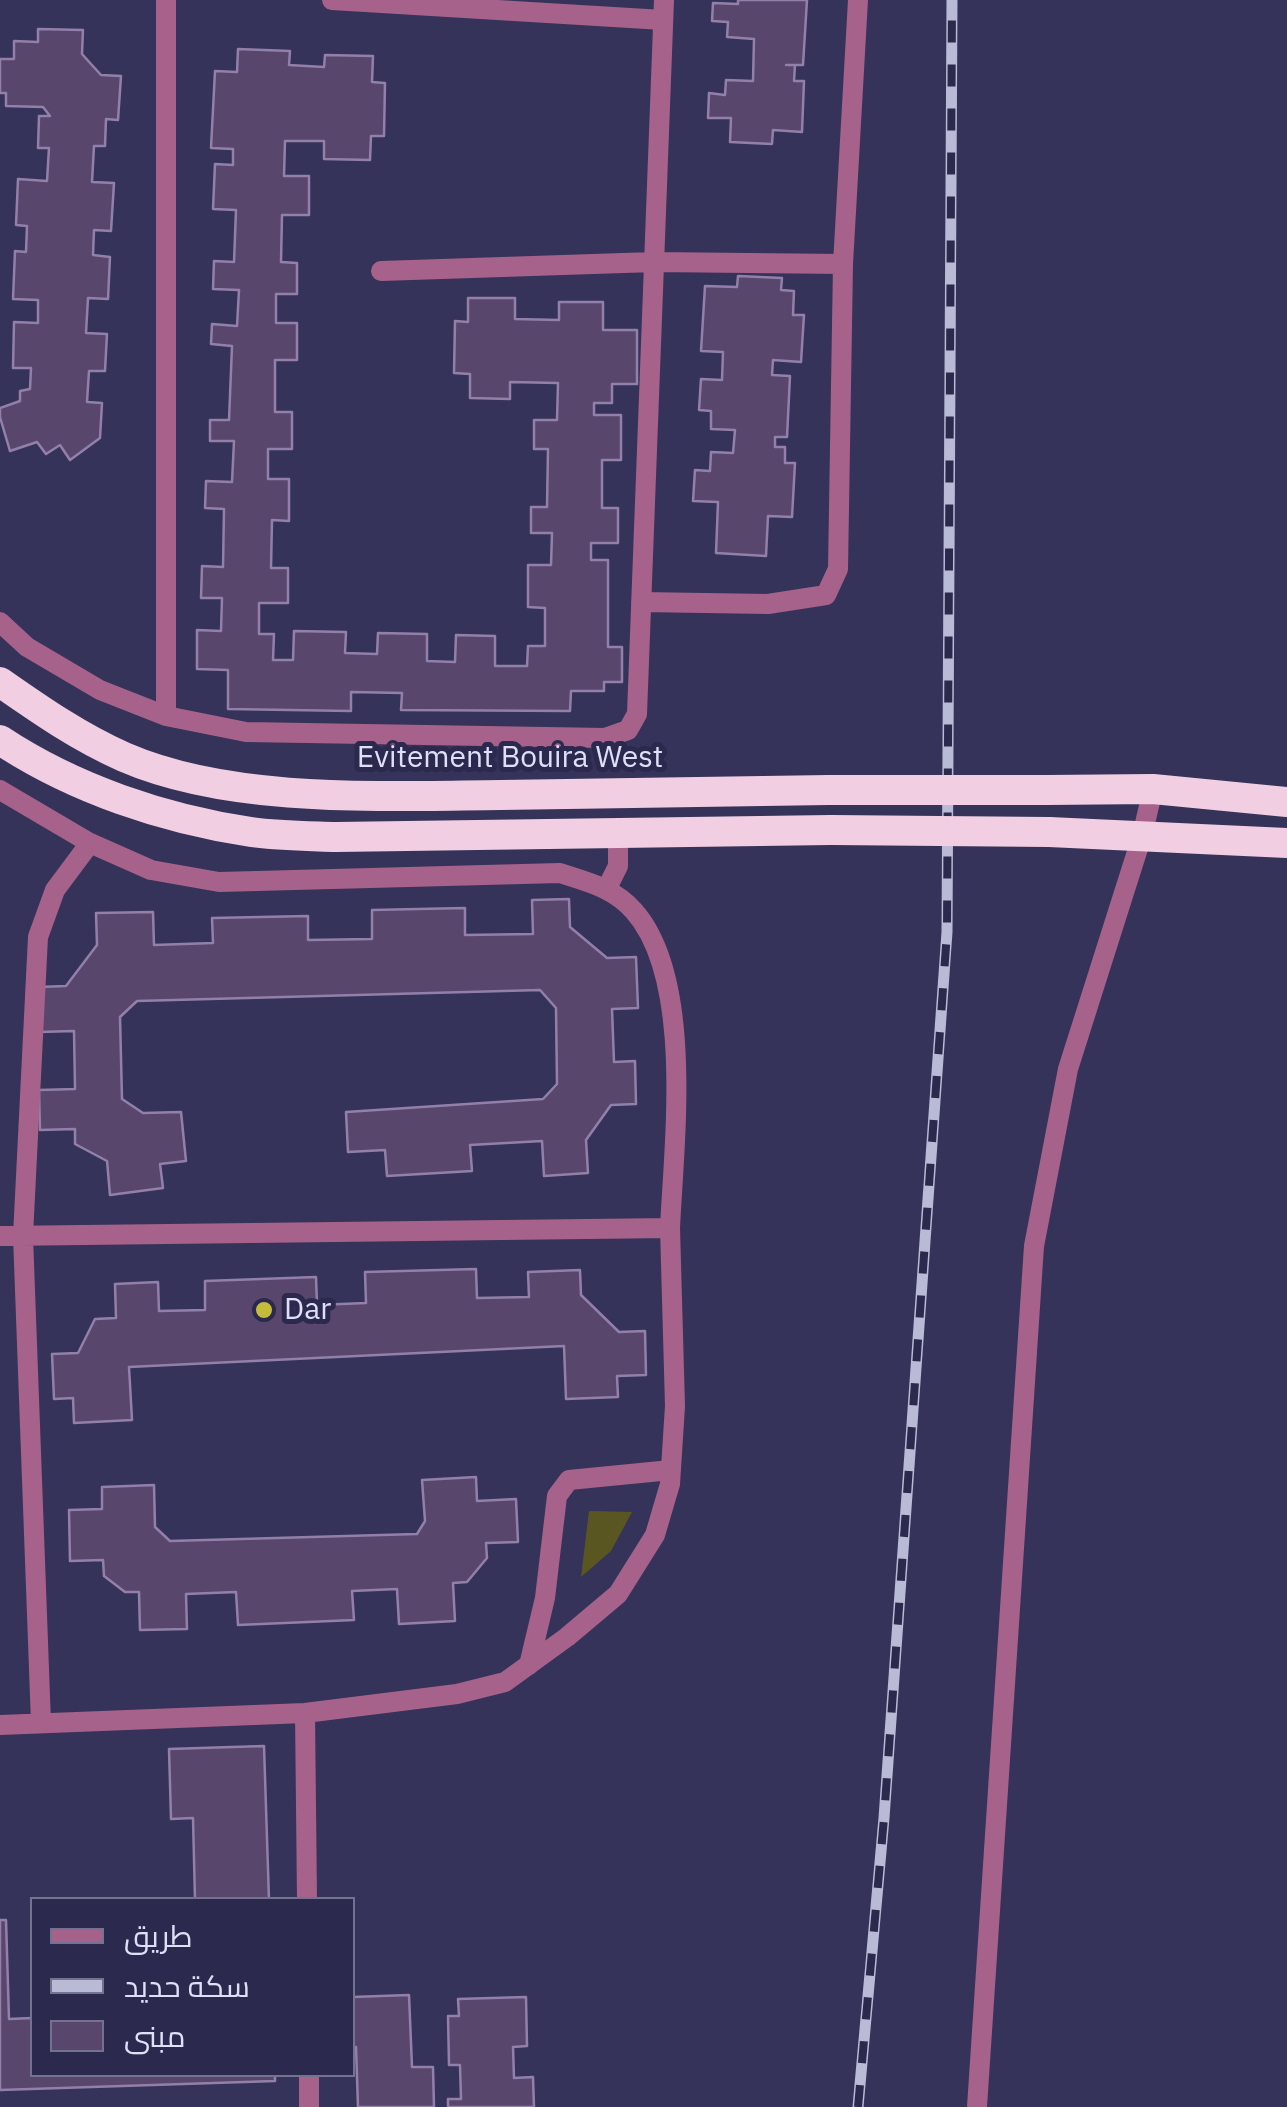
<!DOCTYPE html>
<meta charset="utf-8">
<style>
body{margin:0}
#map{position:relative;width:1287px;height:2107px;overflow:hidden;background:#353359;font-family:"IBM Plex Sans",Cairo,sans-serif}
canvas{display:block}
.legend{position:absolute;left:30px;top:1897px;width:325px;height:180px;box-sizing:border-box;background:#2b294d;border:2px solid #737291;margin:0;padding:12px 18px;list-style:none;font-size:30px;color:#dfe0f8}
.legend li{display:flex;align-items:center;gap:20px;height:50px}
.legend b{width:50px;border:2px solid #737291}
</style>
<div id="map">
<canvas width="1287" height="2107"></canvas>
<ul class="legend">
<li><b style="height:12px;background:#a7628b"></b>طريق</li>
<li><b style="height:12px;background:#b9bad5"></b>سكة حديد</li>
<li><b style="height:28px;background:#58466c"></b>مبنى</li>
</ul>
</div>
<script>
const g = document.querySelector('canvas').getContext('2d');
g.lineJoin = 'round';
function paint(path, color) {
  g.fillStyle = color;
  g.fill(path, 'evenodd');
}
function strokePath(path, color, width, dash) {
  g.strokeStyle = color;
  g.lineWidth = width;
  g.lineCap = dash ? 'butt' : 'round';
  g.setLineDash(dash || []);
  g.stroke(path);
}
function write(font, color, halo, rows, align = 'center') {
  g.font = font + ' "IBM Plex Sans",sans-serif';
  g.lineWidth = 10;
  g.setLineDash([]);
  g.textBaseline = 'middle';
  g.strokeStyle = halo;
  g.fillStyle = color;
  for (const [text, x, y, turn = 0] of rows) {
    g.save();
    g.translate(x, y);
    g.rotate((+turn || 0) * Math.PI / 180);
    g.textAlign = isNaN(turn) ? turn : align;
    if (halo) g.strokeText(text, 0, 0);
    g.fillText(text, 0, 0);
    g.restore();
  }
}
const green = new Path2D(`
 M589,1511L632,1512L611,1551L581,1577Z`);
const building = new Path2D(`
 M738,0H807L803,65H786H795L794,81H804L802,132L773,130L772,144L730,142L731,118H708L709,93L725,95L726,80L753,81L754,39L727,37L728,22L712,21L713,3L738,4Z
 M38,29L83,30L82,54L101,75L121,76L118,120L106,119L105,146H94L92,182L114,183L111,231L94,230L93,255L110,257L108,299L88,298L86,333L107,334L105,371H89L87,402L102,403L100,438L70,460L60,445L46,454L37,442L10,451L0,417V408L20,401V391L30,389L31,368H13L14,322L38,323V300L13,299L15,251L26,252L27,226L16,225L18,179L47,181L49,148H38L39,116H50L43,107L6,106V93H0V59H14V41L38,42Z
 M238,49L290,51L289,65L324,67L325,55L373,56L372,82L385,83L384,136H371L370,160L324,159V141H285L284,176H309V215H282L281,262L297,263V294H276V323H297V360H275V412H292V449H268V479H289V521L272,520L271,568H288V603H259V634H274L273,660H293L294,631L346,632L345,653L377,654L378,633L427,634V661L455,662L456,635L495,636V666H527L528,646H545V608L528,607V565H551L552,533H531V507H547L548,449H534V420H557L558,383L510,382V399L470,398V374L454,373L455,321L468,322V298H515V319L559,320V302H603V330H637V384H612V403H594V415H621V460H602V508H618V543H591V560H608V647H622V682H604V691H571L570,711L401,710L402,693L351,692V711L228,709V670L197,669V630L221,631L222,598H201L202,566L223,567L224,509L205,508L206,481L232,482L234,441H210V420H229L232,346L211,344L212,324L237,326L239,290L213,289L214,261L234,262L236,210L213,209L215,164L233,165V149L211,148L215,71L237,72Z
 M738,276L782,278L781,290L794,291L793,315H804L801,362L773,360L772,375L790,376L787,437H775V447H785V463H795L792,517L768,516L766,556L716,553L718,502L693,501L695,470L710,471L711,452L733,453L735,430L711,429V411L699,410L701,379L722,380L723,352L701,351L705,286L737,287Z
 M569,899L570,927L607,958L636,957L638,1008L612,1009L614,1062L635,1061L636,1104L611,1105L586,1140L588,1173L544,1176L542,1141L470,1145L472,1171L387,1176L385,1150L348,1152L346,1112L543,1099L557,1084L556,1008L540,990L137,1001L120,1017L122,1099L143,1113L181,1112L186,1161L160,1164L163,1188L110,1195L107,1161L75,1144V1129L40,1130L39,1090L75,1089L74,1031L39,1032L38,987L66,986L97,945L96,913L153,912L154,945L213,943L212,918L308,916V940L372,939V910L465,908V935L533,934L532,900Z
 M476,1269L477,1298L529,1297L528,1272L580,1270L581,1295L619,1332L645,1331L646,1375L617,1376L618,1397L566,1399L564,1346L129,1367L132,1420L74,1423L73,1398L54,1399L52,1354L78,1353L95,1319L116,1318L115,1284L158,1282L159,1311L205,1310V1281L316,1277L317,1305L366,1303L365,1272Z
 M476,1477L477,1501L516,1499L518,1542L486,1543L487,1558L467,1582L453,1583L455,1621L399,1624L397,1589L352,1591L354,1620L238,1625L236,1592L186,1594L187,1629L140,1630L139,1592H125L104,1576L103,1560L70,1561L69,1510L102,1509V1487L154,1485L155,1527L170,1541L417,1534L425,1521L422,1480Z
 M264,1746L269,1900H195L193,1818L171,1819L169,1749Z
 M0,1920H6L9,2019L32,2018V2074H275V2081L0,2090Z
 M409,1995L412,2067H433L434,2107H358L356,2047L352,2048V1997Z
 M526,1997L527,2046L513,2047L514,2078L533,2077L534,2107H448V2099H461L460,2065H449L448,2016H459L458,1999Z`);
const street = new Path2D(`
 M166,0V716
 M332,0L663,20
 M381,271L654,262L843,264
 M641,602L768,604L826,595L838,569L843,264L858,0
 M0,622L27,647L100,690L166,716L246,732L605,738L628,730L637,714L664,0
 M0,790L90,843L151,870L219,882L560,873C588,882 614,888 634,911C694,979 674,1142 670,1228
 M607,888L618,866V833
 M0,1236L670,1228L675,1406L670,1484L655,1535L618,1594L567,1637L505,1682L457,1694L305,1713L0,1725
 M529,1665L545,1598L557,1496L569,1480L671,1470
 M305,1713L307,1900
 M41,1723L23,1236L38,937L55,890L90,843
 M309,2074V2107
 M977,2107L1034,1246L1068,1069L1142,836L1153,789`);
const highway = new Path2D(`
 M0,682C40,710 79,737 124,757C232,804 385,796 501,795C610,793 720,792 829,790
 M0,740C74,789 164,819 251,832C279,836 308,836 336,837L831,830
 M1046,790L1153,789L1287,802
 M1049,832L1287,843`);
const rail = new Path2D(`
 M858,2107L884,1818L947,932L952,0`);
const highwayBridge = new Path2D(`
 M829,790H1046
 M831,830L1049,832`);
const markers = [
 [264,1310,10,"#c6bc3c"]
];
const streetNames = [
 ["Evitement Bouira West",510,758]
];
const poiNames = [
 ["Dar",284,1310]
];
paint(green, '#5a5621');
paint(building, '#58466c');
strokePath(building, '#9280aa', 2.5);
strokePath(street, '#a7628b', 20);
strokePath(highway, '#f1cee1', 30);
strokePath(rail, '#b9bad5', 11);
strokePath(rail, '#2b294d', 8, [22]);
strokePath(highwayBridge, '#f1cee1', 30);
for (const [x, y, r, color] of markers) {
  const dot = new Path2D();
  dot.arc(x, y, r, 0, 2 * Math.PI);
  g.fillStyle = color;
  g.fill(dot);
  strokePath(dot, '#2b294d', 4);
}
write('30px', '#dfe0f8', '#2b294d', streetNames);
write('30px', '#dfe0f8', '#2b294d', poiNames, 'left');
</script>
